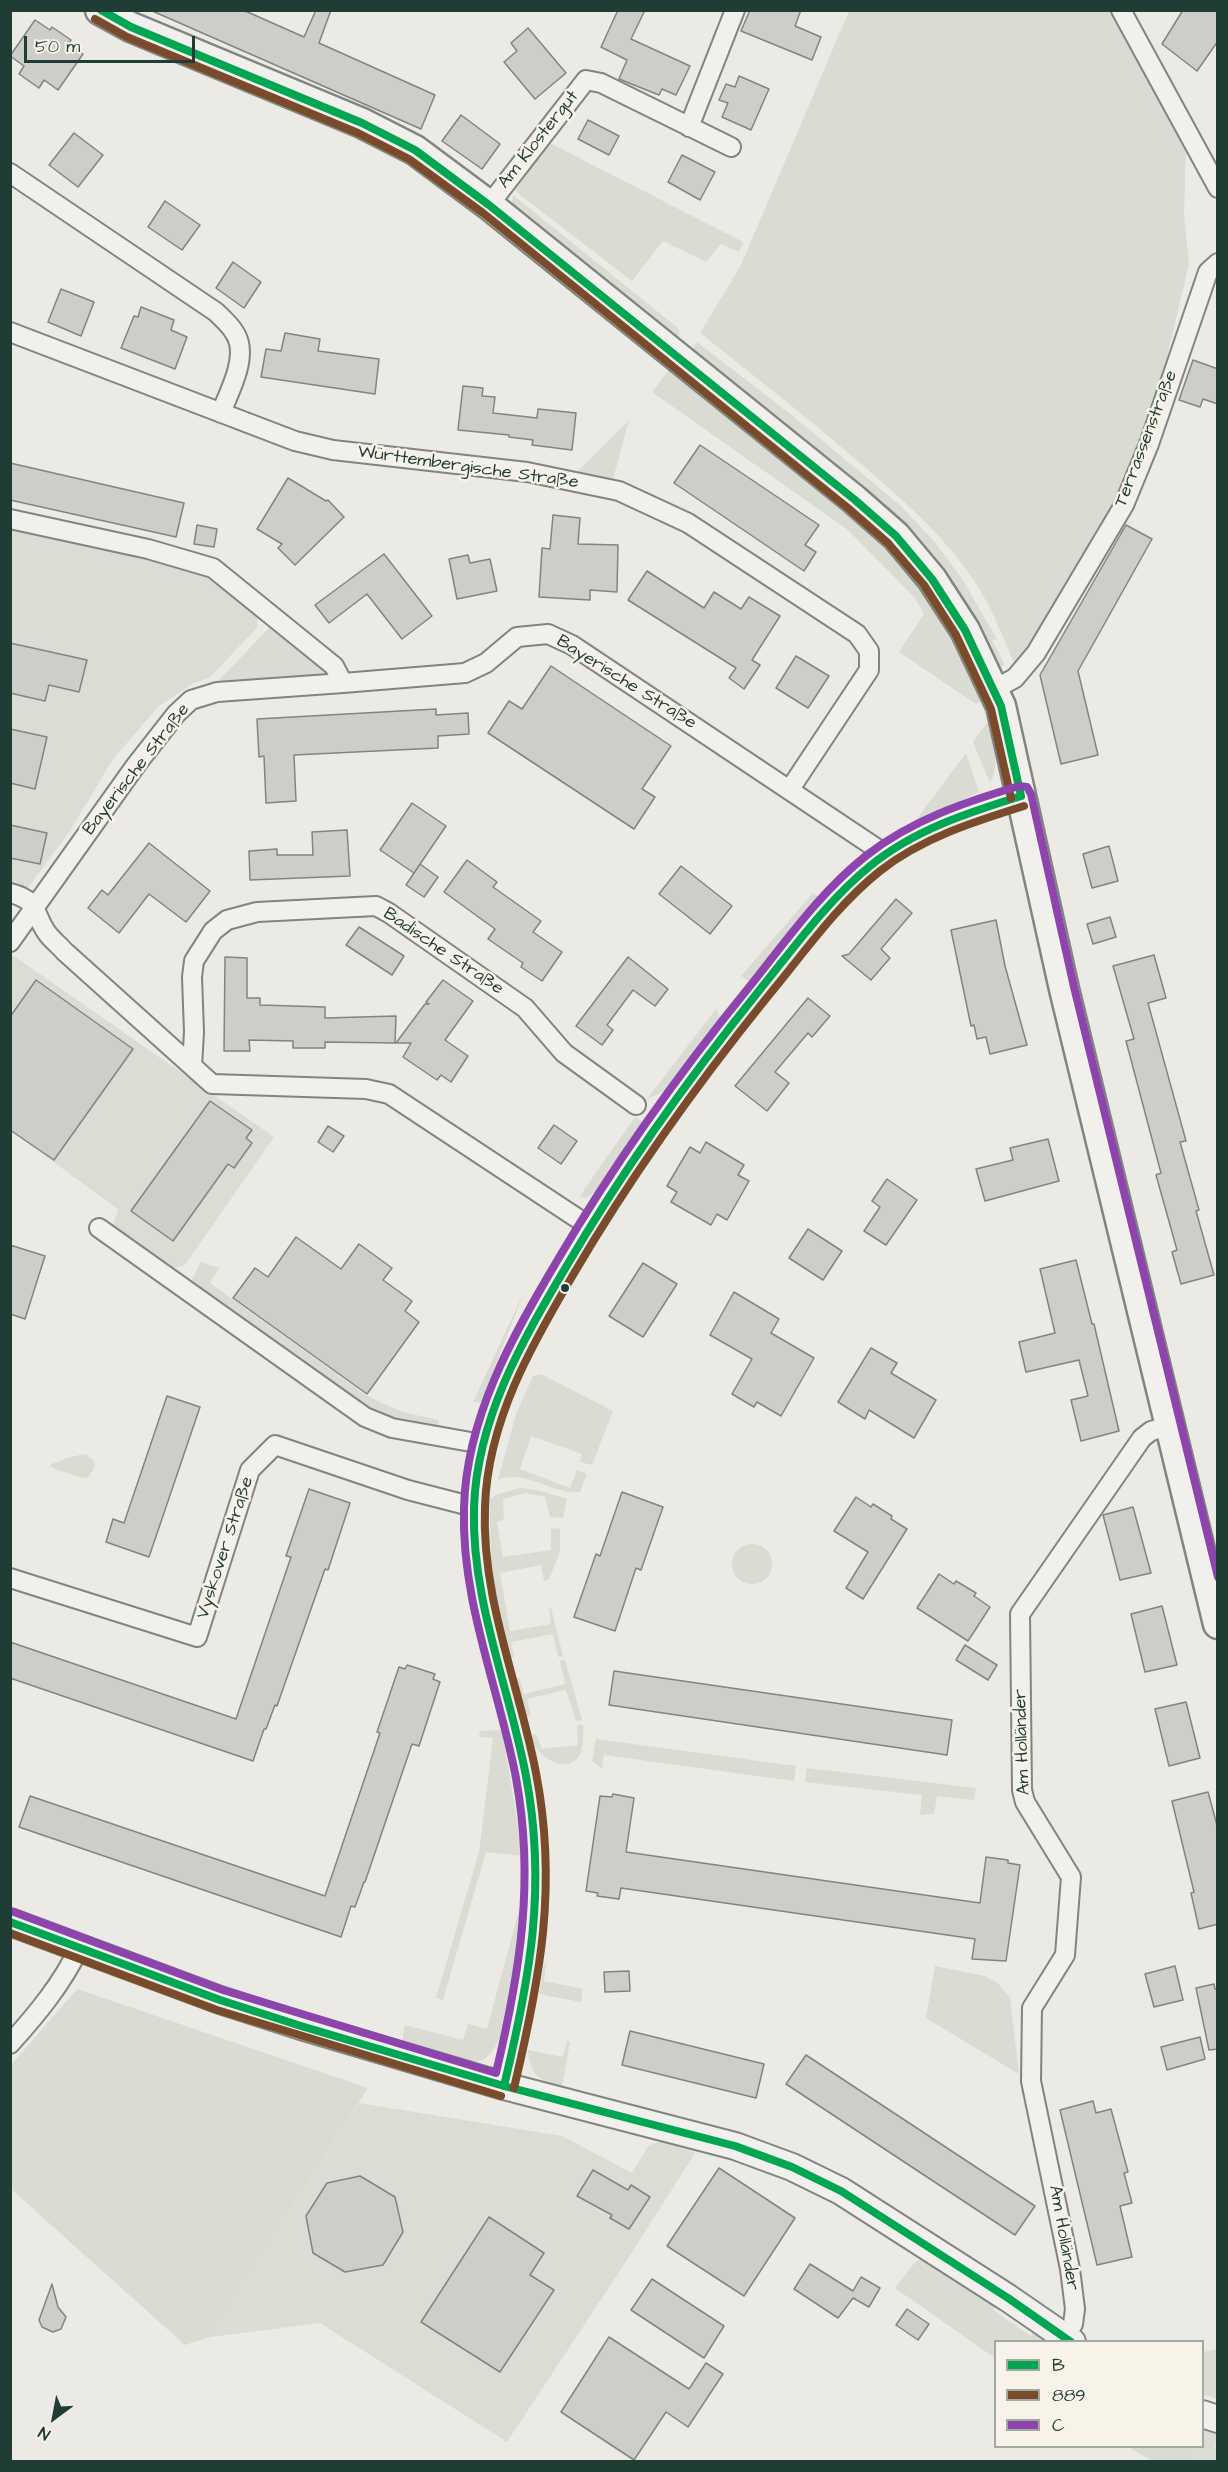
<!DOCTYPE html>
<meta charset="utf-8">
<style>
body{margin:0}
#map{position:relative;width:1228px;height:2472px;overflow:hidden;background:#ebeae4;font-family:"Architects Daughter",sans-serif}
canvas{display:block}
.frame{position:absolute;inset:0;border:12px solid #1f3d34;pointer-events:none}
.legend{position:absolute;left:994px;top:2340px;width:210px;height:108px;box-sizing:border-box;background:#f7f3e8;border:2px solid #a1aaa0;margin:0;padding:8px 10px;list-style:none;font-size:18px;color:#1f3d34}
.legend li{display:flex;align-items:center;gap:12px;height:30px}
.legend b{width:30px;border:2px solid #a1aaa0}
.north{position:absolute;left:24px;top:2388px;width:60px;height:60px;-webkit-text-stroke:4px #f7f3e8;paint-order:stroke;rotate:212deg;font-size:16px;font-weight:700;line-height:24px;text-align:center;color:#1f3d34}
.north::after{content:'';display:block;margin:auto;width:21px;height:27px;background:#1f3d34;clip-path:polygon(50% 0,100% 100%,50% 72%,0 100%)}
.scale{position:absolute;left:24px;top:36px;width:171px;height:27px;box-sizing:border-box;border:3px solid #1f3d34;border-top:0;padding-left:8px;font-size:18px;line-height:21px;white-space:nowrap;color:#1f3d34;-webkit-text-stroke:4px #f7f3e8;paint-order:stroke}
</style>
<div id="map">
<canvas width="1228" height="2472"></canvas>
<div class="frame"></div>
<ul class="legend">
<li><b style="height:8px;background:#00a651"></b>B</li>
<li><b style="height:8px;background:#7a4b2a"></b>889</li>
<li><b style="height:8px;background:#8e44ad"></b>C</li>
</ul>
<div class="north">N</div>
<div class="scale">50 m</div>
</div>
<script>
const g = document.querySelector('canvas').getContext('2d');
g.lineJoin = 'round';
function paint(path, color) {
  g.fillStyle = color;
  g.fill(path, 'evenodd');
}
function strokePath(path, color, width, dash) {
  g.strokeStyle = color;
  g.lineWidth = width;
  g.lineCap = dash ? 'butt' : 'round';
  g.setLineDash(dash || []);
  g.stroke(path);
}
function write(font, color, halo, rows, align = 'center') {
  g.font = font + ' "Architects Daughter",sans-serif';
  g.lineWidth = 5;
  g.setLineDash([]);
  g.textBaseline = 'middle';
  g.strokeStyle = halo;
  g.fillStyle = color;
  for (const [text, x, y, turn = 0] of rows) {
    g.save();
    g.translate(x, y);
    g.rotate((+turn || 0) * Math.PI / 180);
    g.textAlign = isNaN(turn) ? turn : align;
    if (halo) g.strokeText(text, 0, 0);
    g.fillText(text, 0, 0);
    g.restore();
  }
}
const built = new Path2D(`
 M10,527L193,569L218,578L258,610L257,628L209,678L194,683L159,706L113,759L70,831L24,893L10,889Z
 M11,954L274,1137L185,1265L171,1269L113,1227L118,1209L11,1131Z
 M359,2103L562,2136L632,2173L649,2145L663,2141L695,2153L627,2260L507,2442L320,2323L210,2337Z
 M1203,2428L1217,2433V2442L1215,2445L1217,2461H1193L1188,2447L1202,2446Z`);
const green = new Path2D(`
 M849,11H1109L1186,140L1184,215L1189,264L1154,411L1132,471L1045,626L1014,663C1001,631 987,597 966,569C934,526 894,492 853,457C803,414 752,374 700,333L741,265Z
 M548,142L743,242L739,252L721,244L706,262L663,241L632,281L515,191Z
 M513,195L678,328L680,334L674,338L515,212L512,203Z
 M697,342L793,416L901,506L933,540L961,577L997,639L992,640L1005,665L998,668L929,555L899,520L690,352Z
 M671,367L882,539L935,601L985,698L976,704L899,652L924,614L915,598L848,530L652,392Z
 M629,420L612,483L574,475Z
 M273,624L327,669L325,676L222,684L219,680Z
 M990,719C993,740 1001,763 990,783L973,742Z
 M966,753L979,792L921,819L918,817Z
 M813,893L819,897L749,981L741,976Z
 M716,1009L721,1019L663,1092L647,1099Z
 M635,1117L643,1122L594,1193L586,1198L579,1197Z
 M201,1262L219,1268L210,1283L367,1396L402,1412L439,1420V1429L391,1421L364,1408L191,1281Z
 M525,1290L481,1402H473Z
 M541,1374L613,1411L592,1465L580,1462L582,1454L531,1436L520,1469L570,1488L577,1470L587,1474L580,1492C553,1495 524,1468 498,1480L516,1414L533,1376Z
 M86,1454L94,1461L95,1467L88,1477L81,1478L53,1468L50,1465L69,1457Z
 M520,1488L537,1490L567,1499L563,1518L550,1517L545,1497L526,1493L503,1499L504,1519L497,1522L503,1557L551,1550V1529L560,1528V1552L549,1579L544,1581L541,1565L500,1573L510,1631L551,1624L549,1609L551,1608L563,1656L558,1657L553,1634L511,1642L514,1657L508,1659L492,1570L489,1500L496,1495Z
 M732 1564a20 20 0 1 1 40 0a20 20 0 1 1-40 0Z
 M565,1660L582,1720L576,1721L566,1690L527,1699L531,1716L524,1717L513,1679L519,1678L524,1694L565,1684L560,1661Z
 M577,1725H583C583,1735 584,1745 580,1754C567,1778 535,1755 530,1736L536,1734L542,1749L578,1745Z
 M502,1730L523,1856L486,1852L443,2000L436,1998L479,1852L493,1738L479,1737L480,1731Z
 M596,1739L796,1766L794,1781L604,1755L602,1769L592,1761Z
 M807,1768L976,1788L974,1800L937,1796L934,1814L920,1815L922,1795L805,1782Z
 M524,1902C521,1933 513,2048 482,2060C465,2067 420,2049 401,2045L405,2025L463,2040L468,2024L487,2029L521,1903Z
 M544,1964H546L544,1981L583,1989L581,2002L539,1994Z
 M935,1966L985,1976L999,1984L1010,1998L1019,2074L926,2018Z
 M77,1989L368,2088L210,2337L185,2345L11,2189V2065Z
 M567,2041L570,2042L562,2087C538,2081 530,2075 528,2050L563,2057Z
 M921,2259L927,2260L996,2305L993,2310L1031,2336L1035,2329L1052,2341L996,2342L995,2358L895,2288L916,2261Z
 M1217,2349H1218L1217,2399L1202,2394L1203,2352Z
 M1129,2447H1188L1193,2461H1152Z`);
const building = new Path2D(`
 M150,10H243L304,37L316,10H331L319,43L435,95L421,129Z
 M618,10H645L631,39L690,66L676,95L662,89L659,95L619,79L627,60L601,47Z
 M750,10H801L795,26L821,37L812,60L741,31Z
 M1183,10H1218V41L1197,71L1162,44Z
 M35,20L50,30L52,27L71,40L68,44L83,54L58,90L44,80L39,88L19,74L24,66L10,56Z
 M528,28L566,73L535,99L504,62L517,51L511,43Z
 M739,76L769,89L751,130L722,117L728,103L719,100L726,84L735,87Z
 M461,115L500,144L482,169L442,141Z
 M588,120L619,136L609,155L578,139Z
 M74,133L103,155L78,187L49,165Z
 M682,155L715,172L700,200L668,182Z
 M165,201L200,225L182,250L148,227Z
 M233,262L261,282L244,308L216,288Z
 M61,289L94,302L81,336L48,322Z
 M141,307L174,320L171,330L187,337L175,369L121,348L134,316L138,317Z
 M285,333L320,339L318,351L379,359L375,394L261,377L266,349L281,351Z
 M1193,360L1218,369V404L1203,399L1200,407L1179,400Z
 M463,386L483,388L482,396L495,397L493,413L537,418L538,409L576,413L572,450L532,445L533,440L509,437V435L458,430Z
 M700,445L819,525L805,545L816,552L804,571L674,483Z
 M10,463L184,503L176,537L10,500Z
 M288,478L326,501L328,500L344,517L295,565L278,548L282,544L257,529Z
 M553,515L580,518L578,544L618,545L617,592L590,590V600L539,597L542,548L550,549Z
 M197,525L217,529L214,547L194,544Z
 M1126,525L1152,539L1078,671L1098,755L1061,764L1040,675Z
 M384,554L432,616L402,639L367,594L329,623L315,605Z
 M468,555L470,563L490,559L497,591L457,599L449,559Z
 M647,571L704,608L714,592L741,609L749,597L780,616L752,660L760,665L744,689L729,678L736,668L628,600Z
 M10,643L87,660L79,692L49,685L45,701L10,693Z
 M796,656L829,676L808,708L776,688Z
 M551,666L671,746L642,789L655,797L634,829L488,733L509,701L522,709Z
 M436,709V715L468,713L469,734L438,736V748L294,755L296,801L266,803L264,756L259,757L257,719Z
 M10,729L47,737L35,789L10,783Z
 M412,803L446,826L414,873L380,850Z
 M10,825L47,833L40,864L10,858Z
 M347,830L350,876L250,880L249,851L277,849V855H313L312,832Z
 M149,843L210,891L186,922L149,894L119,933L88,908L102,890L108,895Z
 M1109,846L1118,881L1092,888L1083,854Z
 M467,860L497,882L493,887L541,921L533,932L562,952L542,981L521,967L523,963L488,939L495,929L444,892Z
 M420,864L438,877L424,897L406,885Z
 M681,866L732,906L710,934L659,894Z
 M896,899L912,913L881,949L890,958L871,980L842,956L849,954Z
 M1110,917L1116,937L1093,944L1087,924Z
 M996,920L1005,966L1027,1045L990,1054L986,1037L977,1039L974,1025L971,1026L951,930Z
 M359,927L404,956L392,975L346,945Z
 M1154,955L1166,998L1148,1003L1186,1141L1180,1142L1199,1210L1196,1211L1214,1275L1181,1284L1172,1252L1177,1250L1156,1175L1161,1173L1126,1041L1134,1039L1113,966Z
 M225,957L247,958V998H260V1005L325,1007V1018L396,1016L395,1043L325,1042V1048H293V1041L249,1040L250,1051H224Z
 M628,957L668,989L655,1006L633,990L607,1025L613,1030L602,1045L576,1026Z
 M36,980L133,1049L54,1160L10,1130V1017Z
 M443,980L473,1001L445,1040L468,1056L451,1082L441,1075L437,1080L403,1057L411,1043H396L425,1004H429L426,1002Z
 M808,998L830,1016L812,1037L808,1033L775,1072L789,1083L767,1111L735,1086Z
 M210,1101L252,1130L246,1138L252,1143L234,1168L228,1164L173,1241L131,1211Z
 M554,1125L577,1141L561,1164L538,1148Z
 M328,1126L344,1136L333,1152L318,1142Z
 M1048,1139L1059,1181L985,1201L976,1169L1013,1160L1010,1148Z
 M706,1142L744,1165L738,1175L749,1181L727,1220L717,1214L711,1225L671,1202L677,1192L667,1186L690,1147L700,1153Z
 M887,1179L917,1200L886,1245L864,1231L880,1207L872,1201Z
 M808,1229L842,1251L823,1280L789,1258Z
 M296,1237L341,1269L359,1244L392,1268L383,1280L412,1301L405,1311L419,1322L367,1394L233,1298L255,1268L268,1277Z
 M10,1245L45,1256L25,1319L10,1314Z
 M1076,1260L1092,1324H1094L1119,1431L1081,1441L1071,1400L1088,1396L1079,1360L1026,1372L1019,1342L1055,1333L1040,1269Z
 M643,1263L677,1284L643,1337L609,1316Z
 M734,1292L779,1319L771,1333L814,1358L781,1416L757,1402L754,1407L732,1394L752,1359L710,1335Z
 M871,1348L897,1363L891,1373L936,1400L914,1438L869,1410L865,1419L838,1402Z
 M167,1396L200,1407L149,1557L106,1542L113,1519L124,1523Z
 M309,1489L350,1503L328,1570L325,1569L277,1706L275,1705L266,1729H264L253,1761L10,1678V1642L236,1719L291,1557L286,1556Z
 M622,1492L663,1507L641,1570L636,1568L615,1631L574,1617L596,1554L600,1556Z
 M856,1497L871,1507L873,1504L892,1516L891,1519L907,1529L863,1599L846,1588L868,1552L834,1531Z
 M1133,1507L1151,1573L1120,1580L1103,1515Z
 M939,1574L954,1584L956,1581L976,1593L974,1596L990,1607L968,1641L917,1608Z
 M1162,1606L1177,1665L1145,1672L1131,1614Z
 M965,1645L997,1665L988,1680L956,1660Z
 M407,1665L435,1674L433,1679L440,1682L419,1746L412,1744L365,1882H364L355,1907L351,1906L341,1937L19,1827L30,1796L325,1896L380,1733L377,1732L399,1667L405,1669Z
 M614,1671L952,1720L947,1755L609,1705Z
 M1186,1702L1200,1758L1169,1766L1155,1709Z
 M1208,1792L1218,1829V1924L1199,1929L1191,1893L1194,1892L1172,1801Z
 M613,1794L634,1798L626,1852L980,1903L986,1857L1008,1860V1863L1020,1865L1006,1961L972,1959L975,1939L621,1888L619,1899L597,1896L598,1893L586,1891L600,1796L612,1797Z
 M1175,1966L1183,2000L1154,2007L1145,1974Z
 M629,1971L630,1991L605,1992L604,1972Z
 M1214,1984L1215,1989H1218V2049L1209,2050L1196,1988Z
 M630,2031L764,2064L756,2098L622,2065Z
 M1200,2037L1205,2059L1167,2070L1161,2047Z
 M806,2055L1035,2206L1015,2235L786,2084Z
 M1093,2101L1096,2113L1111,2109L1128,2172L1124,2173L1132,2203L1120,2206L1132,2257L1097,2265L1060,2110Z
 M719,2168L795,2218L744,2296L667,2246Z
 M593,2170L628,2190L631,2185L650,2197L629,2229L610,2218L612,2215L577,2196Z
 M360,2176L395,2197L403,2232L383,2265L345,2272L313,2253L306,2216L327,2183Z
 M489,2217L544,2253L530,2275L554,2290L500,2372L421,2322Z
 M810,2264L853,2291L861,2277L880,2288L869,2307L853,2298L838,2318L794,2289Z
 M652,2279L724,2326L704,2358L631,2310Z
 M52,2284L58,2307L66,2317L61,2329L53,2332L42,2327L39,2320Z
 M907,2309L929,2324L918,2340L896,2325Z
 M609,2337L689,2389L706,2363L723,2374L688,2427L666,2412L634,2460L561,2412Z`);
const street = new Path2D(`
 M1121,10L1218,188
 M689,127L735,10
 M10,173L216,312C225,321 236,330 239,343C244,365 229,392 221,413
 M489,205L586,80L601,83L731,147
 M10,332L295,441L333,450L527,472L619,491L688,523L857,634L869,651V670L790,789
 M10,519L148,549L213,568L334,666L343,683L465,673L486,663L517,637L548,634L572,645L885,854
 M993,690L1015,678L1036,653L1124,505L1149,444L1208,272L1218,263
 M10,893C40,900 34,916 47,933C52,940 59,945 64,951L212,1084L366,1089L389,1094L589,1226
 M10,942L136,765L176,714L191,700L217,692L343,683
 M192,1066L194,1032L192,977L194,961L213,931L227,920L257,912L376,906L389,913L525,1008L564,1053L636,1105
 M99,1228L365,1417L392,1428L482,1444
 M10,1578L197,1637L250,1470L275,1445L408,1490L474,1507
 M10,2044C37,2014 62,1984 79,1948
 M504,2086C517,2031 531,1976 535,1921C539,1874 534,1822 526,1776C519,1741 508,1707 499,1673C486,1622 473,1559 474,1507C476,1422 517,1352 558,1280C619,1173 690,1075 768,980C804,936 840,885 888,852C928,824 974,811 1021,796
 M1065,2337L1073,2324L1075,2309L1070,2269L1031,2081L1032,2008L1065,1955L1071,1877L1025,1802L1022,1790L1020,1614L1142,1438L1151,1431L1169,1426`);
const secondary = new Path2D(`
 M10,1922L220,2000L301,2026L504,2086L735,2146L792,2167L841,2191L1008,2298L1072,2342
 M1202,2414L1218,2419`);
const primary = new Path2D(`
 M100,10L131,27L362,123L415,150L489,205L855,500L896,536L932,579L965,630L1001,706L1064,989L1218,1624`);
const bus1 = new Path2D(`
 M101,10L131,27L362,123L415,150L489,205L855,500L896,536L932,579L965,630L1001,706L1021,796
 M10,1922L220,2000L301,2026L504,2086L735,2146L792,2167L841,2191L1008,2298L1071,2342
 M504,2086C530,1978 547,1887 526,1776C509,1686 471,1600 474,1507C477,1419 522,1341 566,1267C623,1170 688,1079 758,992C793,949 826,902 870,866C914,830 967,813 1021,796`);
const bus2 = new Path2D(`
 M95,19L127,37L358,133L409,159L483,213L848,508L888,543L924,585L956,635L991,709L1011,798
 M10,1933L217,2010L501,2096
 M514,2088C540,1979 558,1886 536,1773C519,1684 481,1598 485,1506C488,1421 531,1346 573,1275C631,1176 697,1084 769,995C804,953 836,906 880,871C922,838 973,822 1024,806`);
const bus3 = new Path2D(`
 M14,1912L223,1990L496,2073C520,1972 535,1881 516,1778C499,1688 461,1602 464,1508C466,1418 512,1337 557,1261C614,1164 679,1073 750,986C786,941 821,891 867,855C912,820 965,802 1019,786L1027,787L1031,794L1074,987L1218,1577`);
const markers = [
 [565,1288,5,"#1f3d34"]
];
const streetNames = [
 ["Am Klostergut",539,140,-52],
 ["Terrassenstraße",1147,439,-69],
 ["Württembergische Straße",468,468,8],
 ["Bayerische Straße",626,683,32],
 ["Bayerische Straße",137,770,-52],
 ["Badische Straße",443,952,34],
 ["Vyskover Straße",226,1548,-72],
 ["Am Holländer",1023,1742,-92],
 ["Am Holländer",1063,2238,80]
];
paint(built, '#dbdcd3');
paint(green, '#dadbd2');
paint(building, '#cdceca');
strokePath(building, '#808581', 1.5);
strokePath(street, '#808581', 22);
strokePath(secondary, '#808581', 30);
strokePath(primary, '#808581', 33);
strokePath(street, '#f1f0ec', 18);
strokePath(secondary, '#f1f0ec', 26);
strokePath(primary, '#f1f0ec', 28);
strokePath(bus1, '#00a651', 8);
strokePath(bus2, '#7a4b2a', 8);
strokePath(bus3, '#8e44ad', 8);
for (const [x, y, r, color] of markers) {
  const dot = new Path2D();
  dot.arc(x, y, r, 0, 2 * Math.PI);
  g.fillStyle = color;
  g.fill(dot);
  strokePath(dot, '#f7f3e8', 2);
}
write('18px', '#1f3d34', '#f7f3e8', streetNames);
</script>
